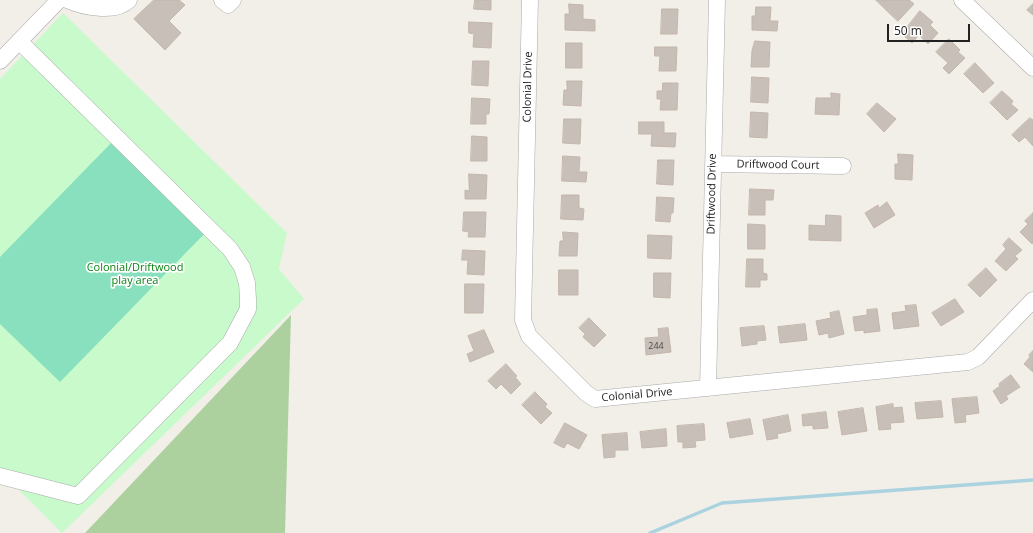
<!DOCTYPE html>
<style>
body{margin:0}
#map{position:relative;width:1033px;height:533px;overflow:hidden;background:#f2efe9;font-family:"Open Sans",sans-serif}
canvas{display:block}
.scale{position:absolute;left:887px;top:24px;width:83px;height:18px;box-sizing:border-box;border:2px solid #222;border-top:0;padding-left:5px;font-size:12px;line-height:14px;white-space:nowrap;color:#222;-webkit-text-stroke:3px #fff;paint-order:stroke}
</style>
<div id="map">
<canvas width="1033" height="533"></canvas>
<div class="scale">50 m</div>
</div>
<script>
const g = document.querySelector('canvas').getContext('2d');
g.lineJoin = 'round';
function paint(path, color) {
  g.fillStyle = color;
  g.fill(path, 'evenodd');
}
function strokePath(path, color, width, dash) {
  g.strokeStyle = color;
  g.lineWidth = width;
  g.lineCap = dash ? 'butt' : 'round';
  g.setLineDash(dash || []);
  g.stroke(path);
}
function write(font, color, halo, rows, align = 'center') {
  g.font = font + ' "Open Sans",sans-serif';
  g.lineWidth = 3.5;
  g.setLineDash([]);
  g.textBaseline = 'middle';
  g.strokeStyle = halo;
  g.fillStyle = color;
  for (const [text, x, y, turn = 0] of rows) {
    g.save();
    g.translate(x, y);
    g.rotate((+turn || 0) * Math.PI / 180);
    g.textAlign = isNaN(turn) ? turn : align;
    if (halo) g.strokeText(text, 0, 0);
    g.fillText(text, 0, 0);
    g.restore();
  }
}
const forest = new Path2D(`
 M291,315L285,533H85Z`);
const park = new Path2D(`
 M63,13L287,233L279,269L304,299L62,533L0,471V79Z`);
const pitch = new Path2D(`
 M116,138L209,229L60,382L0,324V257Z`);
const stream = new Path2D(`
 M650,533L722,503L1033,480`);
const building = new Path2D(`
 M154,0H179L185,5L169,21L181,33L165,50L134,19Z
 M475,0H491V10L474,9Z
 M876,0H909L914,4L898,21Z
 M569,4L583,5V19L595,20V31L565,30V14H569Z
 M1033,4V15L1027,10Z
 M756,7H771L770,21H778L777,31L752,30V16H755Z
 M662,9H678L677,34H661Z
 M920,11L933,22L930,25L938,33L928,44L919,35L912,43L902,34Z
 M469,22L492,23L491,48L473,47L474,34L469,33Z
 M949,39L960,50L958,52L965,58L949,74L943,68L948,63L936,52Z
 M755,41L770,42L769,67H751L752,51Z
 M566,43H582V68H566Z
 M655,47H677L676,71H659L660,56H655Z
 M473,61H489L488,86L472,85Z
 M975,63L994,83L983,93L964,74Z
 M752,77L769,78L768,103L751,102Z
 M567,81H582L581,106L563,105L564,90H567Z
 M663,83H678L677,110H660L661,99H657V91H662Z
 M1002,91L1013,101L1011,104L1018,110L1007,120L990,103Z
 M831,93L840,94L839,115L815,114L816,98H831Z
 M472,98L490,99L489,114H486V124H471Z
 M877,103L896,119L884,132L867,114Z
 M751,112L768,113L767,138L750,137Z
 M1030,118L1033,120V146L1025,137L1019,142L1012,135Z
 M564,119H581L580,144L563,143Z
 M639,122H664V133H676L675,147L651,146L652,134H639Z
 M472,136L487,137V161H471Z
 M898,154L913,155L912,180L895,179V164H898Z
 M563,156L580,157L579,172H587L586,182L562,181Z
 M658,160H674L673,185L657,184Z
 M469,174L487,175L486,199H465V190L469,191Z
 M750,189L774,190L773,200H765V215H749Z
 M562,195H579V208L584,209L583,220L561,219Z
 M657,197L674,198L673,213H671L670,222L656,221Z
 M887,202L895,215L874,228L865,213L878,205L879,208Z
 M464,212H486L485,237H468L469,232L463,231Z
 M1033,213V242L1032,244L1020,232L1028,224L1025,221Z
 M826,215L841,216V241L809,240V225L825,226Z
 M748,224L765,225V249H748Z
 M563,232L578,233L577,256H559L560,241H563Z
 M648,235L672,236L671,259L648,258Z
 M1009,238L1022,250L1015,256L1018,259L1006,271L995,261L1006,249L1003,245Z
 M463,250L485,251L484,275L467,274L468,260H462Z
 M747,259H763V273L767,274V280H760V287H746Z
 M986,268L997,280L980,297L968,285Z
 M559,270H578V295H559Z
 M654,273H671L670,298L654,297Z
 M465,284H484L483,313H465Z
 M955,299L964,312L941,326L932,313Z
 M916,305L919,326L894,329L892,313L906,311L905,306Z
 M877,309L880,331L864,333V330L855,331L853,317L867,315V310Z
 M839,311L844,334L829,338L828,333L819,335L816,321L831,318L830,313Z
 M589,318L606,335L594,347L583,337L585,334L579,328Z
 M805,324L807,340L780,343L778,327Z
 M764,326L766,340L757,341V344L742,346L740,328Z
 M668,328L671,352L646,355L645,338L659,337L658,329Z
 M484,330L494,352L470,362L467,354L474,351L468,336Z
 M1033,351V372L1024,364L1030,357L1029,355Z
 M506,364L517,376L515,377L521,384L511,394L501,384L496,389L488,381Z
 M1011,375L1020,387L1006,396L1008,399L1001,404L993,391L1000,386L999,384Z
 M535,392L547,404L545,407L552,413L541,424L522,405Z
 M977,397L979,413L965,415L966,422L955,423L952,399Z
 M941,401L943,417L917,419L915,403Z
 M893,404V408L902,407L904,422L890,423L891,429L879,430L876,407Z
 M863,408L867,431L842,435L838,412Z
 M826,412L828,428L813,429V425L803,426L802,415Z
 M788,415L791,431L777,434L778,438L767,440L763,420Z
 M750,419L753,434L730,438L727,423Z
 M565,423L587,435L579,449L567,443L564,448L554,443Z
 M704,424L705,440L695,441L696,447L683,448V442H678L677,426Z
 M666,429L667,446L642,448L640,432Z
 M627,433L628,450H615V457L604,458L602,435Z`);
const minor = new Path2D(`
 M67,0C83,7 115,14 129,0
 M222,0L228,5L233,0
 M530,0L523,320L529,336L586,393L595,399L968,362L978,357L1033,300
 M962,0L1033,68
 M0,61L59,0
 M713,164L843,166
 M708,388L717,0
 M0,476L78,496L230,343L248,309V299L247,283L242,267L230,249L19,41`);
const numberNames = [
 ["244",656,346]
];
const streetNames = [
 ["Colonial Drive",528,87,-89],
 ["Driftwood Court",778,165,1],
 ["Driftwood Drive",712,194,-89],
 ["Colonial Drive",637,395,-5]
];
const parkNames = [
 ["Colonial/Driftwood",135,268],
 ["play area",135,281]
];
paint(forest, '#add19e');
paint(park, '#c8facc');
paint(pitch, '#88e0be');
strokePath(stream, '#aad3df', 3.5);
paint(building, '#c7bfb8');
strokePath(building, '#c4b6ab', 1);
strokePath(minor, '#a9a9a9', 17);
strokePath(minor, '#fff', 16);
write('9px', '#4b4948', null, numberNames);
write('11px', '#222', '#fff', streetNames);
write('11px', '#0c8416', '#fff', parkNames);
</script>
